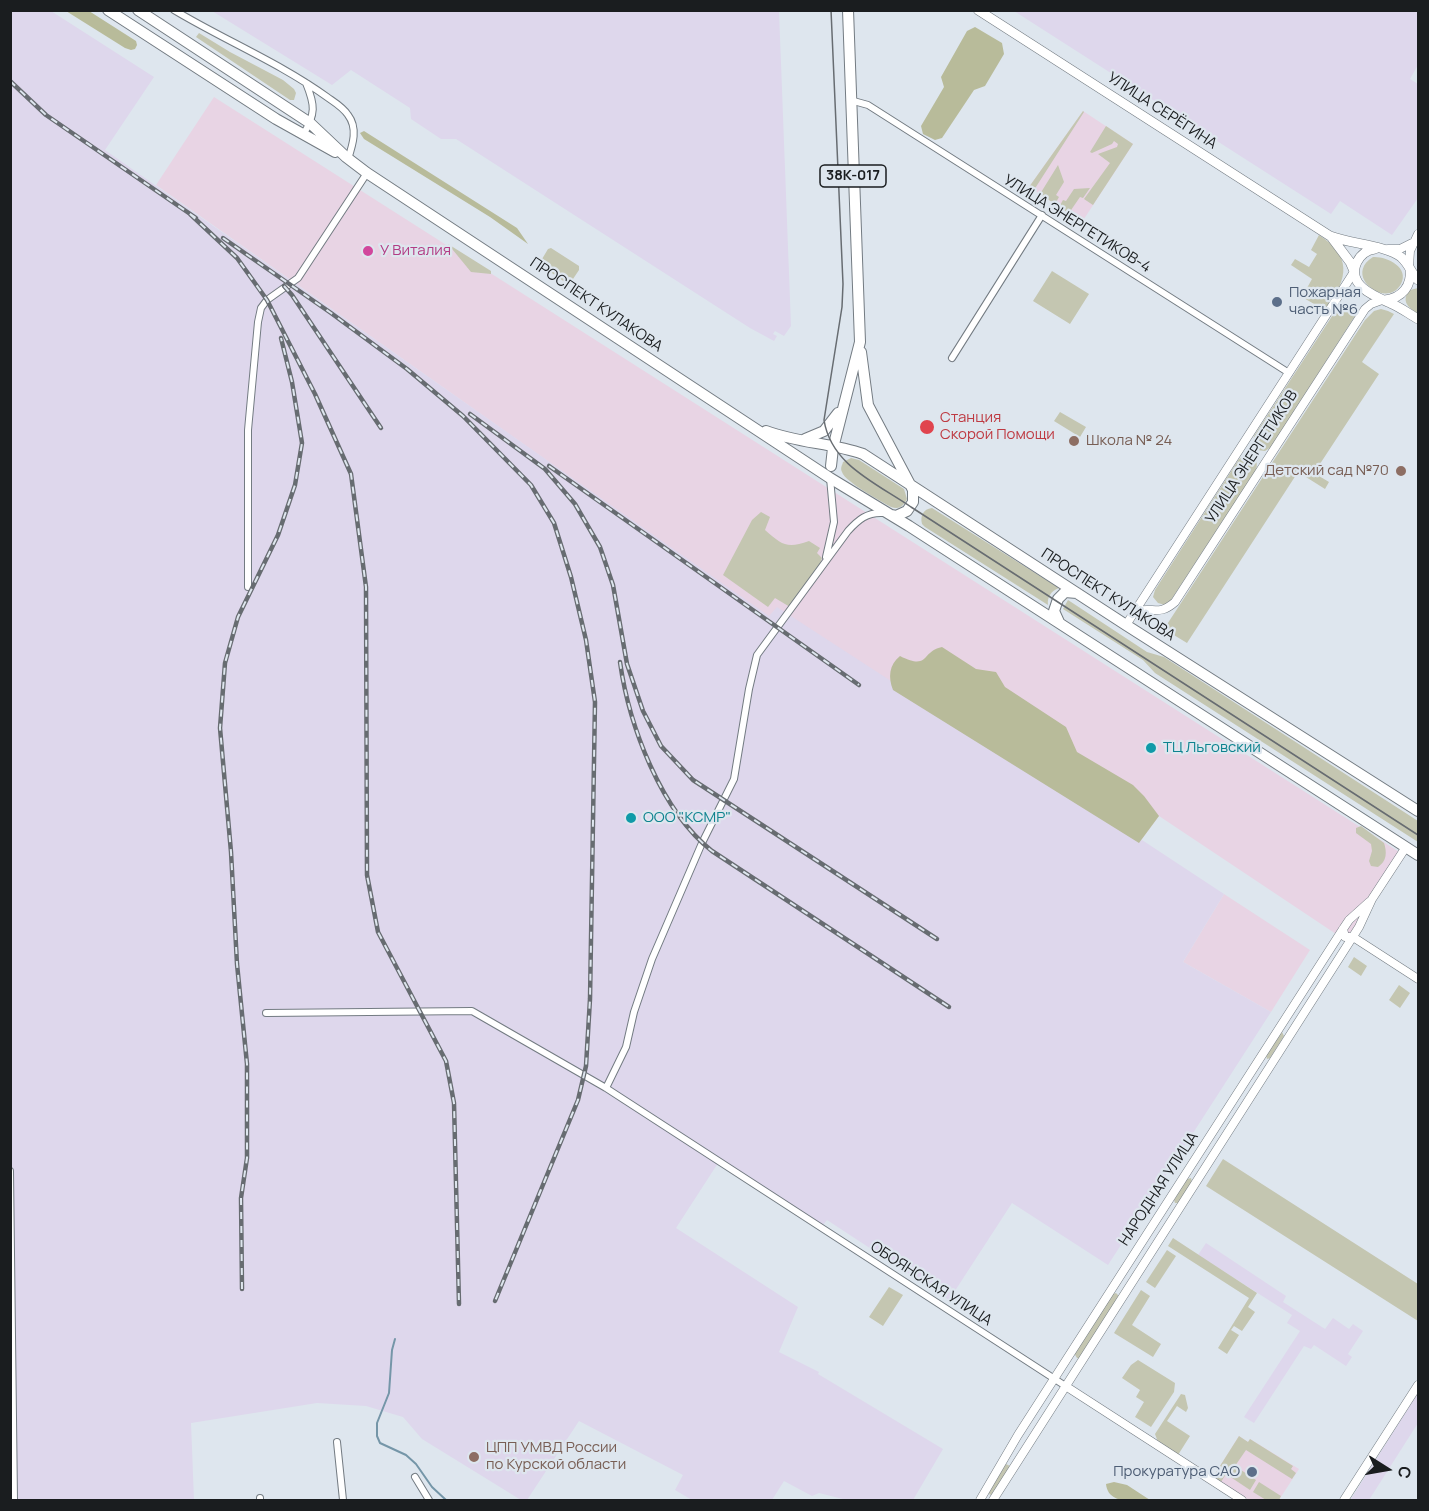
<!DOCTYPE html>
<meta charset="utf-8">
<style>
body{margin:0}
#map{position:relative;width:1429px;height:1511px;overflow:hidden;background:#dee6ee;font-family:Manrope,sans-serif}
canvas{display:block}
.frame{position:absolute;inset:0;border:12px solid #1a1d1f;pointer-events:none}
.north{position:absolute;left:1357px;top:1439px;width:60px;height:60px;-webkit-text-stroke:4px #dee6ee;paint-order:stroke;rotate:101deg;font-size:16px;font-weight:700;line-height:24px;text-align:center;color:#1a1d1f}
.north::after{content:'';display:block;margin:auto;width:21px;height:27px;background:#1a1d1f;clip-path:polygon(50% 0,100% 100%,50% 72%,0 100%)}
</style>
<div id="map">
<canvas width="1429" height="1511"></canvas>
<div class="frame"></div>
<div class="north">С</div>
</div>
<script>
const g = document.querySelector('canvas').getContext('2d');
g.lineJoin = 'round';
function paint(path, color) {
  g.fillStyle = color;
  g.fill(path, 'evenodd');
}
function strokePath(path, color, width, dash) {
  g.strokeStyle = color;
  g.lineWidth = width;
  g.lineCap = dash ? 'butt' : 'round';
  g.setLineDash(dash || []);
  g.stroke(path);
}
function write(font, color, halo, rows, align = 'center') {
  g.font = font + ' Manrope,sans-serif';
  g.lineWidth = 4.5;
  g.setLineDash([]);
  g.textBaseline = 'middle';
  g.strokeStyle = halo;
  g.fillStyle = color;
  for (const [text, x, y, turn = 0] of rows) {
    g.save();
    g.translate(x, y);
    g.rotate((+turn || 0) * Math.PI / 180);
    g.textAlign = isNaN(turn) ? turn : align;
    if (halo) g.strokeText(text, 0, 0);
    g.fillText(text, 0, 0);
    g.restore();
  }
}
const commercial = new Path2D(`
 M214,97L1404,855L1348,942L1159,816L1139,843L777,608L769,617L156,185Z
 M1083,111L1133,144L1082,222L1029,187Z
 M1224,894L1310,950L1271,1012L1183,962Z
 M1239,1436L1248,1442L1250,1439L1299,1469L1279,1500H1249L1213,1477Z`);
const industrial = new Path2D(`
 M10,11H51L154,77L105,150L769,616L777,607L1139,842L1142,840L1224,894L1183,962L1271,1012L1108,1265L1012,1203L949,1300L827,1220L823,1225L720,1160L676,1228L798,1307L779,1352L819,1372L818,1374L943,1449L913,1500H847L819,1493L812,1496L784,1481L772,1500H692L675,1490L683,1475L579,1421L527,1500H521L422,1439L403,1417L366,1406L317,1403L191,1423L194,1500H11Z
 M212,11H779L791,326L784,336L775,331L773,334L777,336L774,341L750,328L456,139H441L411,119L410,108L351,70L332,85Z
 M1014,11H1418V65L1410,79L1418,84V198L1392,235L1340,201L1331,214Z
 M1206,1243L1286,1296L1283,1302L1325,1329L1333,1318L1349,1329L1353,1324L1363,1331L1348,1354L1352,1357L1346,1366L1314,1345L1311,1349L1304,1346L1254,1423L1244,1417L1300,1331L1287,1323L1292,1315L1198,1255Z
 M1418,1393V1423L1369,1500H1354L1351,1499Z`);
const green = new Path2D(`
 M199,33L230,52L283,80L294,89L296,93L294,100H290L196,37Z
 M1083,111L1084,112L1034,190L1029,187Z
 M1106,126L1133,144L1093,205L1084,199L1110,163L1098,154L1117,147L1118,144L1114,141L1112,144L1092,153L1090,152Z
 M1058,165L1064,182L1056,195L1059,197L1055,204L1040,194Z
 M1090,188L1083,198L1080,197L1069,213L1059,207L1063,200L1066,201L1074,189Z
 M1319,235C1352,256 1348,278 1328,306L1321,308L1302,297L1312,279L1291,265L1295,259L1309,267L1317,254L1311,250Z
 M448,244L491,271V274L471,272Z
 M551,248L579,266V270L569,285L539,264L548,249Z
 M1373,257C1386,256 1410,267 1401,284C1387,310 1342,276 1373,257Z
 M1052,271L1089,294L1070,324L1033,301Z
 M1418,288V314C1409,308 1400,301 1410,290Z
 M1348,303L1357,309L1355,316L1271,447L1265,451L1257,450L1253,443L1254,436L1338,307Z
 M1381,309L1388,311L1394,314L1362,362L1379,374L1314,473L1329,482L1325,489L1298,472L1187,643L1164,629L1365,320L1374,311Z
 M1060,412L1086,427L1080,437L1054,421Z
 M1245,455C1254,455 1259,461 1256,470L1171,600L1165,605L1158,603L1153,597L1155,590L1239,459Z
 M851,458L859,460L904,489L907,499C903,506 900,510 891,507C881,501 845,482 842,472C840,468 842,466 843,462Z
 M932,508L1059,588C1051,591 1047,597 1048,605L925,527L922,524C920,516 923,509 932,508Z
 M761,512L770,517L765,530C782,545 787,549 809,541L820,548L817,553L822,558L820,564L790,607L775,598L768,607L723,575L752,520Z
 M1068,600L1147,652L1164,657L1418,821V842L1155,673L1143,660L1063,609Z
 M1361,826L1384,843C1387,852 1387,861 1378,867L1371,866L1369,861L1372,851L1371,844L1356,833V828Z
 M1354,957L1367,966L1361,976L1348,967Z
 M1399,985L1410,993L1400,1008L1389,1000Z
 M1282,1032L1284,1036L1270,1058L1267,1059L1266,1055Z
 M1223,1159L1418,1284V1321L1206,1186Z
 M1191,1178L1192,1182L1178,1203H1175L1174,1200L1187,1179Z
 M1173,1238L1257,1293L1248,1307L1255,1312L1242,1331L1234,1326L1231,1330L1239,1335L1227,1354L1218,1348L1249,1298L1168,1246Z
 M1167,1250L1176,1256L1155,1288L1146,1282Z
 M889,1287L903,1295L883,1326L869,1317Z
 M1141,1290L1150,1296L1132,1325L1161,1344L1153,1357L1114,1333Z
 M1113,1294L1116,1293L1120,1297L1080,1359L1077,1358L1074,1353Z
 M1138,1360L1175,1383L1174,1392L1151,1427L1135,1417L1144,1402L1136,1397L1140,1390L1122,1378L1131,1365Z
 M1181,1394L1185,1395L1188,1408L1186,1412L1177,1406L1167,1421L1190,1436L1178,1455L1158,1442L1155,1434Z
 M1239,1436L1248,1442L1250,1439L1293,1466L1291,1469L1296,1473L1292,1479L1246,1450L1235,1466L1256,1480L1250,1490L1226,1474L1221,1482L1213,1477Z
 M1006,1464L1010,1466L994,1493L990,1495L988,1491Z
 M1259,1482L1281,1496L1279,1500H1266L1253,1492Z`);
const forest = new Path2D(`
 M66,11H89L136,41L137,45L135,49L131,50L125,48Z
 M975,27L1002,43L1004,54L985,86L974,90L942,138L935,140L923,134L921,126L944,87L941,77L967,31Z
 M364,131L517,228L528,244L490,217L364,139L360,133Z
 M942,647L976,669L996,672L1005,687L1066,727L1077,752L1133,785L1144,796L1159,816L1139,843L893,690C888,677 889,665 900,656C930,671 921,651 942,647Z
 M1114,1482L1127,1485L1150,1500C1135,1501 1108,1505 1106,1484Z`);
const stream = new Path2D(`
 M395,1339L392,1350L389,1393L377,1423V1436L380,1443L406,1455L416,1464L432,1487L446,1500`);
const minor = new Path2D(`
 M174,10C224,40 280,63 327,97C334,102 343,107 348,115C358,128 353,144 348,159
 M850,100L868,105L1289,373
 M303,135C316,114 315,105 306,83
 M952,358L1042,215
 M826,557L834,522L830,478
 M248,587V430L258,322L261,308L267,300L298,278L367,173
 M266,1013L472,1011L606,1088L1067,1387
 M606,1088L626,1047L634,1012L652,959L702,843L734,779L749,689L757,655L848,531C858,520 867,512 883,513
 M10,1171L14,1500
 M337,1442L343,1500
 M415,1477L429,1500
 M260,1498V1500`);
const tertiary = new Path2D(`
 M1388,249H1400L1412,243
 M1409,267L1410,251L1418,234
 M1136,611C1154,607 1159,616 1175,602L1365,309L1371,304L1382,300
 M1126,625L1354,272
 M1343,929L1345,937H1353L1418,979
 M1067,1387L1242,1500
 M980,1500L1018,1435L1343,929L1349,920L1369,902
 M993,1500L1359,927L1372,899L1406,847
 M1344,1500L1418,1385`);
const secondary = new Path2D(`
 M978,10L1330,236C1350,244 1385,245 1401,257C1409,264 1411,273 1418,280
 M1332,238L1350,262L1354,271
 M1375,249C1367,250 1361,254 1357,262C1346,285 1374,296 1390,303C1400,307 1409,314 1418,319
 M1385,300C1402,298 1412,286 1410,269`);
const primary = new Path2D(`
 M108,10L276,119L335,152
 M138,10L310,123L346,157L367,173L830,478L909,526L1418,855
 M861,352L868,405L913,490V502L907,511L896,516L891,515
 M766,431C798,443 832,443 863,454L1126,625L1418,811
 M805,439L824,431L838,413
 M831,466L833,448L860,342L848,10
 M1059,622L1054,611L1058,599L1065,592L1077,593`);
const tram = new Path2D(`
 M831,10L843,284L842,307L824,420C831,465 876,483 911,507L1418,835`);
const rail = new Path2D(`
 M10,81L46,115L196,218
 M190,214L237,258L267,300L315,394L351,474L366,587L367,875L378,932L446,1061L454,1103L459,1304
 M223,238L331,313L407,369L463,416L531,485L554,523L571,577L586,640L595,702L590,999L586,1066L578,1100L495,1301
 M284,286L292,295L381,428
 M470,414L545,469L575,504L600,547L613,585L627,664L643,711L661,746L693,780L937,939
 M549,466L859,685
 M620,662C629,726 661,811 712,851L949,1007
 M242,1289L241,1198L247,1158V1064L237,964L231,852L220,728L225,663L238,617L278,535L295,485L302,443L292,382L281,338`);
const markers = [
 [368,251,6,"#d1479c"],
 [1277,302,6,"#5c6f8a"],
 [927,427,8,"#e0444e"],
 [1074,441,6,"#8d6e63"],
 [1401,471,6,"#8d6e63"],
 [1151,748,6,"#0f9aa8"],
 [631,818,6,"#0f9aa8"],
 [474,1457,6,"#8d6e63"],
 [1252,1472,6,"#5c6f8a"]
];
const shields = [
 [853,176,66]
];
const shieldNames = [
 ["38К-017",853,176]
];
const streetNames = [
 ["УЛИЦА СЕРЁГИНА",1162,111,33],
 ["УЛИЦА ЭНЕРГЕТИКОВ-4",1077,224,32],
 ["ПРОСПЕКТ КУЛАКОВА",596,305,34],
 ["УЛИЦА ЭНЕРГЕТИКОВ",1252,457,-57],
 ["ПРОСПЕКТ КУЛАКОВА",1108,595,33],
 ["НАРОДНАЯ УЛИЦА",1159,1189,-57],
 ["ОБОЯНСКАЯ УЛИЦА",931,1284,33]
];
const hotelNames = [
 ["У Виталия",380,251]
];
const serviceNames = [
 ["Пожарная",1289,293],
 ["часть №6",1289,310],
 ["Прокуратура САО",1240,1472,"right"]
];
const healthNames = [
 ["Станция",940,418],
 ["Скорой Помощи",940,435]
];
const educationNames = [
 ["Школа № 24",1086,441],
 ["Детский сад №70",1389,471,"right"],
 ["ЦПП УМВД России",486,1448],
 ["по Курской области",486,1465]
];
const cultureNames = [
 ["ТЦ Льговский",1163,748],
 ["ООО \"КСМР\"",643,818]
];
paint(commercial, '#e8d4e4');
paint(industrial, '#ded7ec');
paint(green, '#c4c6b1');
paint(forest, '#b8bb9a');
strokePath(stream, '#7596a8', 2);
strokePath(minor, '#737b82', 8);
strokePath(tertiary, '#737b82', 9);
strokePath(secondary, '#737b82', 10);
strokePath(primary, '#737b82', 12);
strokePath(minor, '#fff', 6);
strokePath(tertiary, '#fff', 8);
strokePath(secondary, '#fff', 9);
strokePath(primary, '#fff', 10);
strokePath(tram, '#676c71', 1.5);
strokePath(rail, '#676c71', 4.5);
strokePath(rail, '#dee6ee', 2, [7]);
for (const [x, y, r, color] of markers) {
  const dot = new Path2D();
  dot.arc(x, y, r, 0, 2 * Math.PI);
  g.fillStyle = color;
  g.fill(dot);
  strokePath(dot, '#dee6ee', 2);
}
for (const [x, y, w] of shields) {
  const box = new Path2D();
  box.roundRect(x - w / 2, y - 11, w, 22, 4.5);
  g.fillStyle = '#dee6ee';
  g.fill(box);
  strokePath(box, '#1a1d1f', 1.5);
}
write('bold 14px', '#1a1d1f', null, shieldNames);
write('15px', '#1a1d1f', '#dee6ee', streetNames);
write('15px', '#b23c85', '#dee6ee', hotelNames, 'left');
write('15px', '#4e5e75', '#dee6ee', serviceNames, 'left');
write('15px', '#be3a42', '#dee6ee', healthNames, 'left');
write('15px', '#785e54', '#dee6ee', educationNames, 'left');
write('15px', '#0d838f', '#dee6ee', cultureNames, 'left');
</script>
